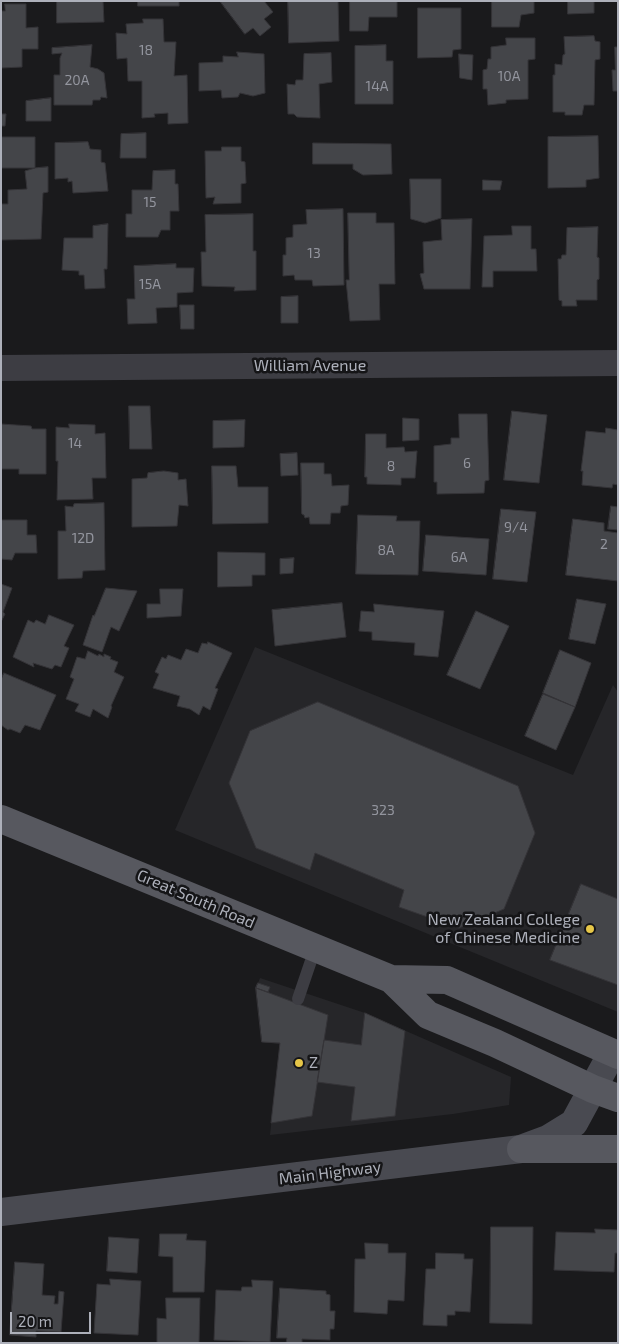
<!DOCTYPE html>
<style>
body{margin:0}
#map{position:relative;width:619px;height:1344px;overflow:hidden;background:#1a1a1c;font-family:"Exo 2",sans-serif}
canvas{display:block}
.frame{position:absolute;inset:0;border:2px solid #adb0ba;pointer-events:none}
.scale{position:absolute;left:10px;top:1312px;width:81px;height:22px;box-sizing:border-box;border:2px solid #adb0ba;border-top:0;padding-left:6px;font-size:15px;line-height:18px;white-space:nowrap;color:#adb0ba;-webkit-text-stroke:4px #151517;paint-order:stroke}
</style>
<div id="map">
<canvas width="619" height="1344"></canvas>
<div class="frame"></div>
<div class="scale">20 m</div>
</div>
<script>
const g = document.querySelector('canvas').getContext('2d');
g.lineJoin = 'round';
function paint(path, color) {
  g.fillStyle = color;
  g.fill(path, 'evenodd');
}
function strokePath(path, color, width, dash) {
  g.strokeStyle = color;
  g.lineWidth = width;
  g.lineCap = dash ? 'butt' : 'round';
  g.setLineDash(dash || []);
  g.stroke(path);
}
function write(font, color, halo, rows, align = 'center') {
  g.font = font + ' "Exo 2",sans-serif';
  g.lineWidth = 5;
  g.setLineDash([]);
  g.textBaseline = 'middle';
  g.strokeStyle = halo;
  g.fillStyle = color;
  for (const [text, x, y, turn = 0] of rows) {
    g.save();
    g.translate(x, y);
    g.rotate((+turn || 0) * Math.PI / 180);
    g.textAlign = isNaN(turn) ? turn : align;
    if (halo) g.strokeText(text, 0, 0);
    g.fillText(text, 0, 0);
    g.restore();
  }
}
const built = new Path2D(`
 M255,647L573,775L613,685L618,692V1012L175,830Z
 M260,978L365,1013L511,1077L509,1105L453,1114L270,1135L280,1044L262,1042L256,988Z`);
const building = new Path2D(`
 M57,1H103L104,22L57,23Z
 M138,1H179V6H138Z
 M220,1H264L273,12L264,19L271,27L260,36L253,28L245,34Z
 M288,1H338L339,41L289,43Z
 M350,1H397V17H369L368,31H350Z
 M492,1H534V13L521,15L519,27H492Z
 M568,1H594V13L568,14Z
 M5,4H26V28L38,27V49H22V67L1,68V11H5Z
 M418,8H461V49L453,50L452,57L418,58Z
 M143,19H163L164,42H176L174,76L187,75L188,123L168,124V113L154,114L155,117L142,118V81H128L127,58L117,59L116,33L127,34L126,24L143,23Z
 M594,36L595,41L600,42V59L595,60L594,105H584L582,115H565V112H553V75H555V64L562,65L563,55L565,54L564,37Z
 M506,38H535V59L528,60V99L506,100V103L488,105L487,89H483V70L487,69L488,59H491V47L506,45Z
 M92,45L90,67L98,69L104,73L107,98L101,97L100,100H93L92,105H54V75H60V58L62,53L52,54V48Z
 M386,45V61H393V104H355V46Z
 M615,47H618V91H613L612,70H615Z
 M237,52L264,54L265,93L253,96L240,93L238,97L222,98L221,90L199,91V63L223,62V56L238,57Z
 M331,53L332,82L319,84L320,118L297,117L294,114H288L287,84L295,85L296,80H303L304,54Z
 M459,54L473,55L472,80L460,78Z
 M51,98V121H26V101Z
 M1,114H6L5,126H1Z
 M146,133V158H120L121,134Z
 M598,136L599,178L586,180V187L548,188V137Z
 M1,137H35V168H1Z
 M88,142L90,149L101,150V162L105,163L108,191L73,193L72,181L68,182V178L55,179V143Z
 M313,143L391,144L392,174L363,175L353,169V164H313Z
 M222,147H241V161L245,162L246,183L241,184V203L213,204L215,197L206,198L205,151H221Z
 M48,167V192L43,193L41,239L1,240V204H8V190L27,189L25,171L35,168Z
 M175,170V184H178L179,211H170V230H161L158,237H126V214H132V190H152L153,171Z
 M410,179H441V218L425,223L411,219Z
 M483,180L502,181L500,190H483Z
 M343,209L344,285L313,286L312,280H295L294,275L283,276V255H286V238L293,237V225L307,224L306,210Z
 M348,213H376V223H394L395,284H379L380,320L350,321L346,280H349Z
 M253,214V251H256V290L234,291L235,287L202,286L201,252H206L205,215Z
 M472,219L470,289H424L420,274L424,273L423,242L442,240L441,220Z
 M108,224L107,269H104L105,288L85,289L84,275H79V271L62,270L64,238H93V226Z
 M512,226H531V249H536L537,271H493V287H482L484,236L512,235Z
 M598,227L597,257L599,258V279L597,280V300H576L577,306H562V301L559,300L558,259H561L562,255H566L567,228Z
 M176,264V268H194L193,292L177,293V307L156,308L157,323L128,324L127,299H135L134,266Z
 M298,296V323H281V297Z
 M180,305H194V329H181Z
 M129,406H150L152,449H130Z
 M512,411L547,415L539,483L504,480Z
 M459,414H487L489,480L485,481L484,493L437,494V482H434V446L451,444V438H459Z
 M403,418L419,419V440L403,441Z
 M245,420L244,447L213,448V421Z
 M1,424L31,426L32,429H46V474H19V469H1Z
 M69,424L95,425V434L105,433L106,478H92L93,499L57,500L58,461H56V427L69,428Z
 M606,428L618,430V485L613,484L612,488L582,485L583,471H581L586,431L605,433Z
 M366,434H386V448L404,447L405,452L417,451L415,478H401V485L367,484V477H365Z
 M297,453L298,475L281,476L280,454Z
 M301,463H324V474H331L332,486L349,485L348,505L341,506L340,513H331L330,524H310L309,517L305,518L304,515L302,514Z
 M212,466H236L238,487H268V523L213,524Z
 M164,471L178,473V480L186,479L188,506L179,505L177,526L132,527V479L147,478L148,473Z
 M104,503L105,570L83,571L82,578L58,579V531H66L65,506L73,507L74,504Z
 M611,506L618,507V530L608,529Z
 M501,509L536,512L527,582L493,579Z
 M358,515L397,516L396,521H420L418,575L356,574Z
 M573,519L604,523V531L618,533V581L566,575Z
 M1,520H27V535H36L37,553H15L12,560L1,559Z
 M426,535L489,539L486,575L423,571Z
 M218,552L265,553V575H252V586L218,587Z
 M294,558L293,573L280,574V559Z
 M1,584L12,588L3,612L5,614L1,622Z
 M106,588L137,591L119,631L111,627L102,652L83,645L93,615L94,616Z
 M160,589H183L181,616L147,618V604H160Z
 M577,599L606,604L595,644L569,639Z
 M342,603L346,637L275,646L272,610Z
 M374,604L444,611L438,657L414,655L415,643L372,640V632L359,631L361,611L374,612Z
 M476,611L509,626L480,689L447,675Z
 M49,615L74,625L64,646L69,648L61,667L55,665L52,669L33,663L34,667L13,657L28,620L34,623L36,620L45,624Z
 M208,642L232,653L215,688L218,689L210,710L203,706L199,715L190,709L177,706L180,696L153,688L159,674L155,672L162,657L166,659L168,655L181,660L186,649L198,653L202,643L207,644Z
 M560,650L591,663L575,707L543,693Z
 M88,651L98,656L99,654L104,657V654L111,657L110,659L118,662L114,672L124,677L111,706L112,707L108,718L93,709L90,717L75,711L79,704L66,699L74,679L70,677L77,657L85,659Z
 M4,673L56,695L40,730L25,725L20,733L10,729L8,730L1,725V680Z
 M543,694L575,707L556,750L525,736Z
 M318,702L518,786L535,833L504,909L459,928L399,907L404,890L315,853L310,870L256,848L229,783L250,731Z
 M581,884L618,899V985L550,960Z
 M258,983L270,987L268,992L256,988Z
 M256,988L328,1015L312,1116L271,1123L280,1043L262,1042Z
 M365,1013L405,1031L395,1116L351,1121L355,1087L317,1082L324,1040L361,1045Z
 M491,1227H533L532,1324L490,1323Z
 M595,1229L618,1230V1253H615L614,1272L554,1270L556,1232L595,1233Z
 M160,1234H187L186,1240L206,1241L204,1292H173V1257L159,1256Z
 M109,1237L139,1239L137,1273L107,1271Z
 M365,1243L388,1244V1253H406L404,1301L388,1300L387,1314L354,1312L355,1259H365Z
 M436,1253L464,1254V1259H473L470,1312L455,1311V1315H447V1326L423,1325L426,1269H435Z
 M15,1262L44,1264L42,1295L55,1296L54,1304H58L59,1291L64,1292L61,1332L36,1331V1337L10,1335Z
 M110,1279L141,1281L138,1335L94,1333L97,1284L110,1285Z
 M252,1280L273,1281L270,1342L214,1340L216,1290L241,1291L242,1287H252Z
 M280,1288L326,1291V1294L330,1295V1311H335L334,1329H330V1340L302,1339V1343H286L287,1338H277Z
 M166,1298H200L199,1343H157V1318L166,1319Z`);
const service = new Path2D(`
 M298,999L315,949`);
const minor = new Path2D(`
 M1,368L618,363`);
const secondary = new Path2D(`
 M1,1212L521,1149L548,1139L574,1123L612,1053`);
const primary = new Path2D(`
 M1,819L391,979L447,980L618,1055
 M391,979L428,1015L495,1043L593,1089L618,1098
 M521,1149H618`);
const markers = [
 [590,929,5,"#e6c648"],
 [299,1063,5,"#e6c648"]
];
const numberNames = [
 ["18",146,50],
 ["10A",509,76],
 ["20A",77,80],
 ["14A",377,86],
 ["15",150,202],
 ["13",314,253],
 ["15A",150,284],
 ["14",75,443],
 ["6",467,463],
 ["8",391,466],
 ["9/4",516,527],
 ["12D",83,538],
 ["2",604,544],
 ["8A",386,550],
 ["6A",459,557],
 ["323",383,810]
];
const streetNames = [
 ["William Avenue",310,366],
 ["Great South Road",196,899,23],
 ["Main Highway",330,1173,-7]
];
const poiNames = [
 ["New Zealand College",580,920],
 ["of Chinese Medicine",580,938],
 ["Z",309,1063,"left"]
];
paint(built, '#262629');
paint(building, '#444549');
strokePath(building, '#353438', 1);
strokePath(service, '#3d3d43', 12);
strokePath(minor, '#3d3d43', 26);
strokePath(secondary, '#494a51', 28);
strokePath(primary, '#57585f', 28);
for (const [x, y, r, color] of markers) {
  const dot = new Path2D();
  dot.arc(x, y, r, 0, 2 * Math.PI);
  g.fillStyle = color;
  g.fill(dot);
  strokePath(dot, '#151517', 2);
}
write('14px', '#93959e', null, numberNames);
write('16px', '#adb0ba', '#151517', streetNames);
write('16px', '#adb0ba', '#151517', poiNames, 'right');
</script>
